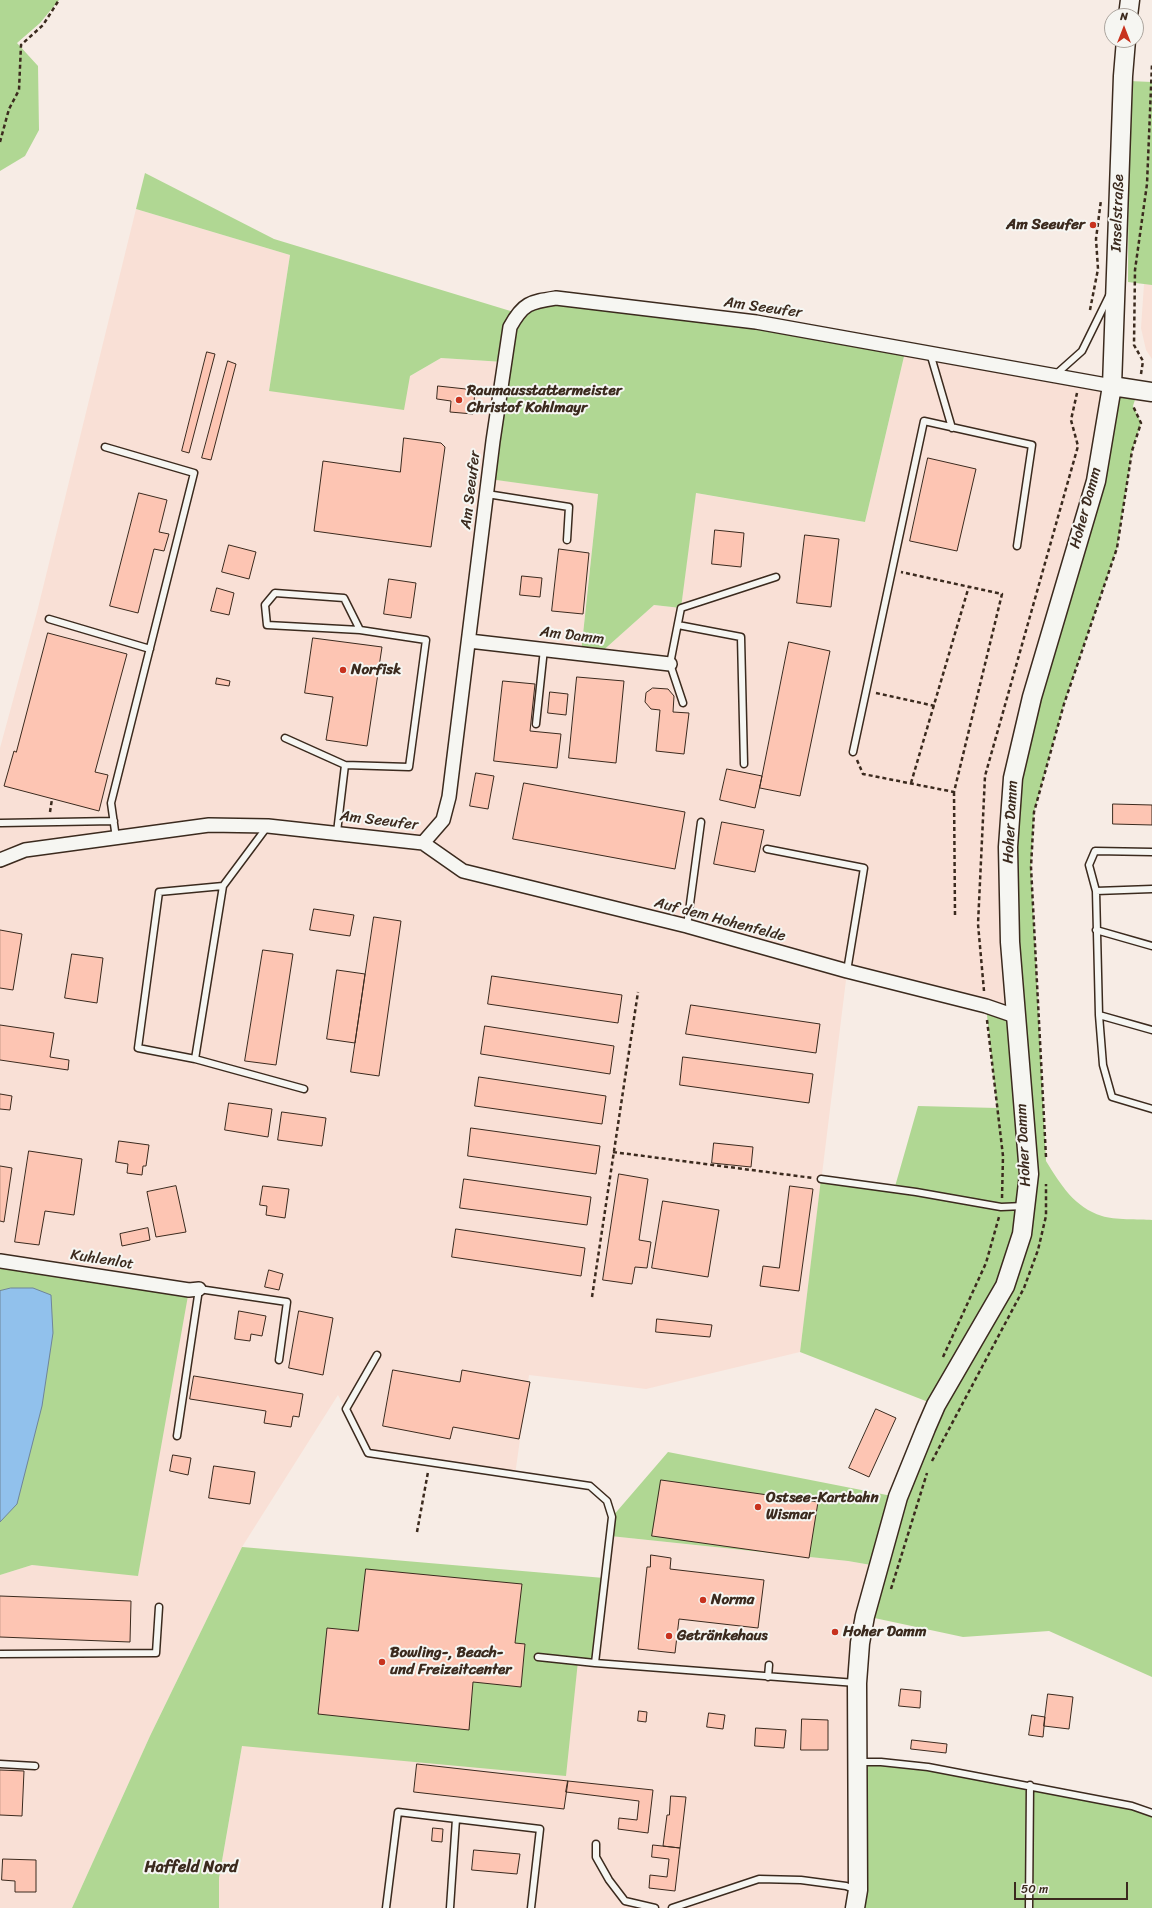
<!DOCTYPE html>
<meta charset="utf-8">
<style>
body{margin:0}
#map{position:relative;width:1152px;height:1908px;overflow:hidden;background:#f7ece5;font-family:Sriracha,sans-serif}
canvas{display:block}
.north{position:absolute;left:1104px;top:8px;width:40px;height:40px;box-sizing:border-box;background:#f6f6f2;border:1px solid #aba49d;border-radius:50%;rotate:0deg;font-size:11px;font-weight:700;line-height:16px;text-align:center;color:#3b2a1e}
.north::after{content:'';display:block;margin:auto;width:14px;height:18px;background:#c8321e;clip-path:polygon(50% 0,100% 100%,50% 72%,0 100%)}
.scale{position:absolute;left:1014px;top:1882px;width:114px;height:18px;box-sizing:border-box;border:2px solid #3b2a1e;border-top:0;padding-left:5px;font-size:12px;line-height:14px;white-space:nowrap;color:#3b2a1e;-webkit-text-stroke:3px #f6f6f2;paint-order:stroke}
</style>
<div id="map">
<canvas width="1152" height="1908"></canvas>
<div class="north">N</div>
<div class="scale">50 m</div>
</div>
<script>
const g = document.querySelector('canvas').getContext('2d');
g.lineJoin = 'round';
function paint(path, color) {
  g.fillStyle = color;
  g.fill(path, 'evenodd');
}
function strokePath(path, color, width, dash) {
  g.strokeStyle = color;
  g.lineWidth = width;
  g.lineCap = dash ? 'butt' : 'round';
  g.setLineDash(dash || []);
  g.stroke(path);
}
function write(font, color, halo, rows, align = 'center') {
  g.font = font + ' Sriracha,sans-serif';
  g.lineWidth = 4;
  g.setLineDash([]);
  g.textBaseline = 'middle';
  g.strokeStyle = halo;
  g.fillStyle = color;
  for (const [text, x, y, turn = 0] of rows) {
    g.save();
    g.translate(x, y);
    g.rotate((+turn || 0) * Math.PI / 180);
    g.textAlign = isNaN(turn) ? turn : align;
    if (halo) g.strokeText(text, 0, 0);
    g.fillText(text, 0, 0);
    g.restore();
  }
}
const built = new Path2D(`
 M1152,167V359L1146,350L1141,328Z
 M136,209L290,255L269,391L410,376L441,358L504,362L489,479L598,493L581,653L598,655L654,605L681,608L695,493L865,522L906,348L1112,386L1032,697L1015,1016L847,972L800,1352L646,1389L529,1375L515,1475L368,1453L338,1395L242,1547L150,1736L72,1908H0V1575L32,1565L138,1575L0,1260V748L37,612Z
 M610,1536L848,1561L877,1566L865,1616L855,1908H219V1878L242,1746L578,1661L594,1663Z`);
const green = new Path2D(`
 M0,0H59L40,23L17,43L38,66L39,130L25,156L0,171Z
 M1129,81L1152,82V285L1128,282Z
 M145,173L274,239L517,313L556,298L906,348L865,522L696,493L681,608L654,605L598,655L581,653L598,494L489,479L504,362L441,358L410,376L404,410L269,391L290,255L136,209Z
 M1112,386L1138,390L1133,406L1141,423L1132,451L1117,548L1064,704L1034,812L1031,867L1046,1161C1061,1185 1074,1207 1102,1216C1114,1220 1139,1219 1152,1220V1677L1049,1631L963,1637L865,1616L877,1566L848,1561L610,1536L612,1517L668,1452L897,1497L936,1405L800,1352L821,1179L894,1190L918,1106L997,1108L986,1006L1014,1016L1013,778Z
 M0,1261L189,1290L138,1576L32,1565L0,1575Z
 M242,1547L604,1578L595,1663L578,1661L566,1776L242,1746L219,1878V1908H72L150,1736Z
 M857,1762L928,1767L1152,1813V1908H855Z`);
const water = new Path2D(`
 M11,1288H33L51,1295L53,1333L42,1406L17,1504L0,1522V1291Z`);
const building = new Path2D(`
 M207,352L215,354L189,453L182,451Z
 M228,361L236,364L211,460L202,458Z
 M438,386L475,390L473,414L450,412L451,401L437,399Z
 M404,438L441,443L445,447L431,547L314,531L323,461L400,472Z
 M928,458L976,469L957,551L910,541Z
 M139,493L167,500L159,532L169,534L164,551L154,549L138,613L110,606Z
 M715,530L744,533L741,567L712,564Z
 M805,535L839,539L831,607L797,603Z
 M229,545L256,552L249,579L222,572Z
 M559,549L589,553L583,614L552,611Z
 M522,576L542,578L540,597L520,595Z
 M389,579L416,583L411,618L384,614Z
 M217,588L234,593L229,615L211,611Z
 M48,633L127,654L95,772L108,775L99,811L4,786L14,751L16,752Z
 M313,638L382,647L367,746L326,740L333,697L305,693Z
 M789,642L830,651L800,796L760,788Z
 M577,677L624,681L616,763L569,758Z
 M217,678L230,681L229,686L216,684Z
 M503,681L535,684L530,731L561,734L557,768L494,761Z
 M653,688L668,689L674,696L673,712L689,713L684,754L656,751L660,710L651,709L645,702L646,693Z
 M550,692L568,694L566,715L548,713Z
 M727,769L762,776L755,808L720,800Z
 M476,773L494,776L488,809L470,806Z
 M524,783L685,812L675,869L513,839Z
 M1113,804L1152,805V825L1113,824Z
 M722,822L764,830L755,872L714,864Z
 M314,909L354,915L350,936L310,930Z
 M374,917L401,921L379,1076L351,1072Z
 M0,930L22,934L13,990L0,988Z
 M263,950L293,954L276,1065L245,1061Z
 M72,954L103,958L97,1003L65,998Z
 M337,970L365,974L355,1043L327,1039Z
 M492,976L622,995L618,1023L488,1004Z
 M691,1005L820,1024L816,1053L686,1034Z
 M0,1025L54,1033L50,1057L69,1060L68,1070L0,1060Z
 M485,1026L614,1046L610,1074L481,1054Z
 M683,1057L813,1074L809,1103L680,1085Z
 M479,1077L606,1096L602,1124L475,1106Z
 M0,1094L12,1096L10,1110L0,1109Z
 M229,1103L272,1109L268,1137L225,1130Z
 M282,1112L326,1118L322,1146L278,1140Z
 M471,1128L600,1146L596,1174L468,1156Z
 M119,1141L149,1145L146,1166H143L142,1175L127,1173L128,1164L116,1162Z
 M714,1143L753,1147L751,1167L712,1163Z
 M29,1151L82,1159L74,1215L45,1211L39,1245L15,1242Z
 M0,1166L12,1168L4,1222L0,1221Z
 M619,1174L648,1179L639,1240L651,1242L647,1268L635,1267L632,1284L603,1280Z
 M464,1179L591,1197L587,1225L460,1208Z
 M176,1186L186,1232L156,1237L147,1192Z
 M263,1186L289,1189L285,1218L266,1215L267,1206L260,1205Z
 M790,1186L813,1189L799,1291L760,1286L763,1266L779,1268Z
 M663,1201L719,1210L708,1277L652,1268Z
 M148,1228L150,1240L122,1246L120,1234Z
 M456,1229L585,1248L581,1276L452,1257Z
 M269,1270L283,1274L279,1290L265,1287Z
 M239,1311L266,1316L262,1336L251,1334L250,1341L235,1339Z
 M299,1311L333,1318L323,1375L289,1368Z
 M657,1319L712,1325L710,1337L656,1332Z
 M393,1370L460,1382L462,1370L530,1382L519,1439L453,1427L450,1439L383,1426Z
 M194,1376L303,1394L299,1417L293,1416L291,1427L264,1423L266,1411L190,1399Z
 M876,1409L896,1418L869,1477L849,1468Z
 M173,1455L191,1458L188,1475L170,1471Z
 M214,1466L255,1472L250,1504L209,1498Z
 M661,1480L818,1502L809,1558L652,1536Z
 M651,1555L671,1558L670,1569L764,1580L758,1628L679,1619L675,1653L638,1649L647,1567H650Z
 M366,1569L522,1584L515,1643L525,1644L521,1687L473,1682L469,1730L318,1714L327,1628L358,1631Z
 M0,1596L131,1601L130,1642L0,1637Z
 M901,1689L921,1691L920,1708L899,1706Z
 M1048,1694L1073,1697L1069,1729L1044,1726Z
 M639,1711L647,1712L646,1722L638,1721Z
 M709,1713L725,1715L723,1729L707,1727Z
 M1032,1715L1045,1717L1043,1737L1029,1735Z
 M802,1719L828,1720V1750H801Z
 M756,1728L786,1730L784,1748L755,1746Z
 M912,1740L947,1744L946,1753L911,1749Z
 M417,1764L568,1781L564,1809L414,1792Z
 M0,1770L24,1771L22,1816L0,1815Z
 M568,1781L653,1790L648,1833L618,1829L619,1818L637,1820L639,1801L566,1792Z
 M671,1796L686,1797L680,1848L663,1846L667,1815H669Z
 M433,1828L443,1829L442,1842L432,1841Z
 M653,1845L680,1848L675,1891L649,1888L650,1875L667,1877L669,1859L652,1857Z
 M474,1850L520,1854L517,1874L472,1870Z
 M3,1859L36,1860V1892H15V1881L2,1880Z`);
const path = new Path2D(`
 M0,142L9,109L19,90L21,45L43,25L59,0
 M1090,310L1098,269L1096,239L1101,200
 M1141,374L1143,361L1134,345L1135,270L1147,184L1152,64
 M876,693L935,706
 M857,760L863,774L954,792L1002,594L901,572
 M911,783L969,586
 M954,792L955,915
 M50,812L52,799
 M984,991L978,924L985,776L1078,446L1071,420L1077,393
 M987,1020L1003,1156L1002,1198
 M613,1152L813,1178
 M1046,1157L1031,867L1034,812L1064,704L1117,548L1132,451L1141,423L1133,406
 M592,1297L638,992
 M943,1357L986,1263L999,1217
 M932,1461L1024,1288L1038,1250L1046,1216V1184
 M417,1532L428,1472
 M891,1589L927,1473`);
const service = new Path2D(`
 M930,353L952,428
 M1054,376L1082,351L1109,296
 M105,447L194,473L111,803L116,838
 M487,494L569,507L567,540
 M275,593L344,598L360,630L267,625L265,605Z
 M49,619L150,649
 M678,625L741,637L744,764
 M683,703L670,664L681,608L776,577
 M536,724L544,649
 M285,738L345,765
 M853,752L924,421L1032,445L1017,546
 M1,823L114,821
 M267,827L223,886L195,1059L304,1089
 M337,832L345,765L409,767L426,640L360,630
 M767,849L864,868L847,971
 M1152,889L1096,891L1099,1015L1103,1065L1112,1097L1152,1109
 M1096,891L1089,865L1095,851L1152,852
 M687,926L701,822
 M1096,930L1152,946
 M1099,1015L1152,1030
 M195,1059L138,1048L159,892L223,886
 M821,1179L916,1192L1001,1207L1024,1206
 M377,1355L346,1409L368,1453L590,1486L607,1501L612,1517L595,1663L856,1683
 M177,1436L199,1289L287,1302L279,1360
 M0,1654L156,1653L159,1607
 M538,1657L595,1663
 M768,1677L769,1665
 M859,1762H881L928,1767L1132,1806L1152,1813
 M0,1764L35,1766
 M596,1844V1857L609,1880L625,1901L655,1908
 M386,1908L398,1812L540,1829L531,1908
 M450,1908L456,1819
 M672,1908L759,1879L801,1880L846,1886L856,1890
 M1029,1908L1030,1785`);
const minor = new Path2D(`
 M469,641L670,664
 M423,843L443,820L449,797L493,441L510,327C523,303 530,302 556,298L756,322L1112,386
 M0,860L25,850L209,825L268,826L423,843L463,871L687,926L847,971L986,1006L1015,1016
 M0,1261L189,1290L199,1289`);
const secondary = new Path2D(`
 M1128,16L1130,0
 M1112,386L1152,392
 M855,1908L858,1890L857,1683L860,1643L865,1616L898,1497L926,1428L936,1405L1005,1286L1022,1234L1029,1174L1010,942L1008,847L1013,778L1032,697L1096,481L1112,386L1123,76L1126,40`);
const markers = [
 [1093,225,4,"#c8321e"],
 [459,400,4,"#c8321e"],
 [343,670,4,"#c8321e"],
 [758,1507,4,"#c8321e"],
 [703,1600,4,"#c8321e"],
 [835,1632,4,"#c8321e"],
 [669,1636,4,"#c8321e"],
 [382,1662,4,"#c8321e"]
];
const streetNames = [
 ["Inselstraße",1118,213,-88],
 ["Am Seeufer",763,308,8],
 ["Am Seeufer",471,490,-83],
 ["Hoher Damm",1086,508,-75],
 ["Am Damm",572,636,7],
 ["Am Seeufer",379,821,7],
 ["Hoher Damm",1011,822,-87],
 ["Auf dem Hohenfelde",720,920,15],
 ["Hoher Damm",1024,1145,-93],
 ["Kuhlenlot",102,1260,9]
];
const poiNames = [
 ["Am Seeufer",1085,225,"right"],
 ["Raumausstattermeister",467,391],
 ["Christof Kohlmayr",467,408],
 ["Norfisk",351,670],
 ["Ostsee-Kartbahn",766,1498],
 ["Wismar",766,1515],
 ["Norma",711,1600],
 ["Hoher Damm",843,1632],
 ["Getränkehaus",677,1636],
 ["Bowling-, Beach-",390,1653],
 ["und Freizeitcenter",390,1670]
];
const neighbourhoodNames = [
 ["Haffeld Nord",191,1868]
];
paint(built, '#f9e0d6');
paint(green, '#b0d793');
paint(water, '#91c1ec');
strokePath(water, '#6f859a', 1);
paint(building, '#fdc5b3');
strokePath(building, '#3b2a1e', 1);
strokePath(service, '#3b2a1e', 9);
strokePath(minor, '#3b2a1e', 16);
strokePath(secondary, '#3b2a1e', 21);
strokePath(path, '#3b2a1e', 2.5, [4, 3]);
strokePath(service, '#f6f6f2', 6);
strokePath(minor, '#f6f6f2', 13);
strokePath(secondary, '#f6f6f2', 18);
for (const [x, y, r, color] of markers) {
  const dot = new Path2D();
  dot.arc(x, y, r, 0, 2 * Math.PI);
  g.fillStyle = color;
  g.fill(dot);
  strokePath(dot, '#f6f6f2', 1.5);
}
write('15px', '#3b2a1e', '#f6f6f2', streetNames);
write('bold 15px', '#3b2a1e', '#f6f6f2', poiNames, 'left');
write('bold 16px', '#3b2a1e', '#f6f6f2', neighbourhoodNames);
</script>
